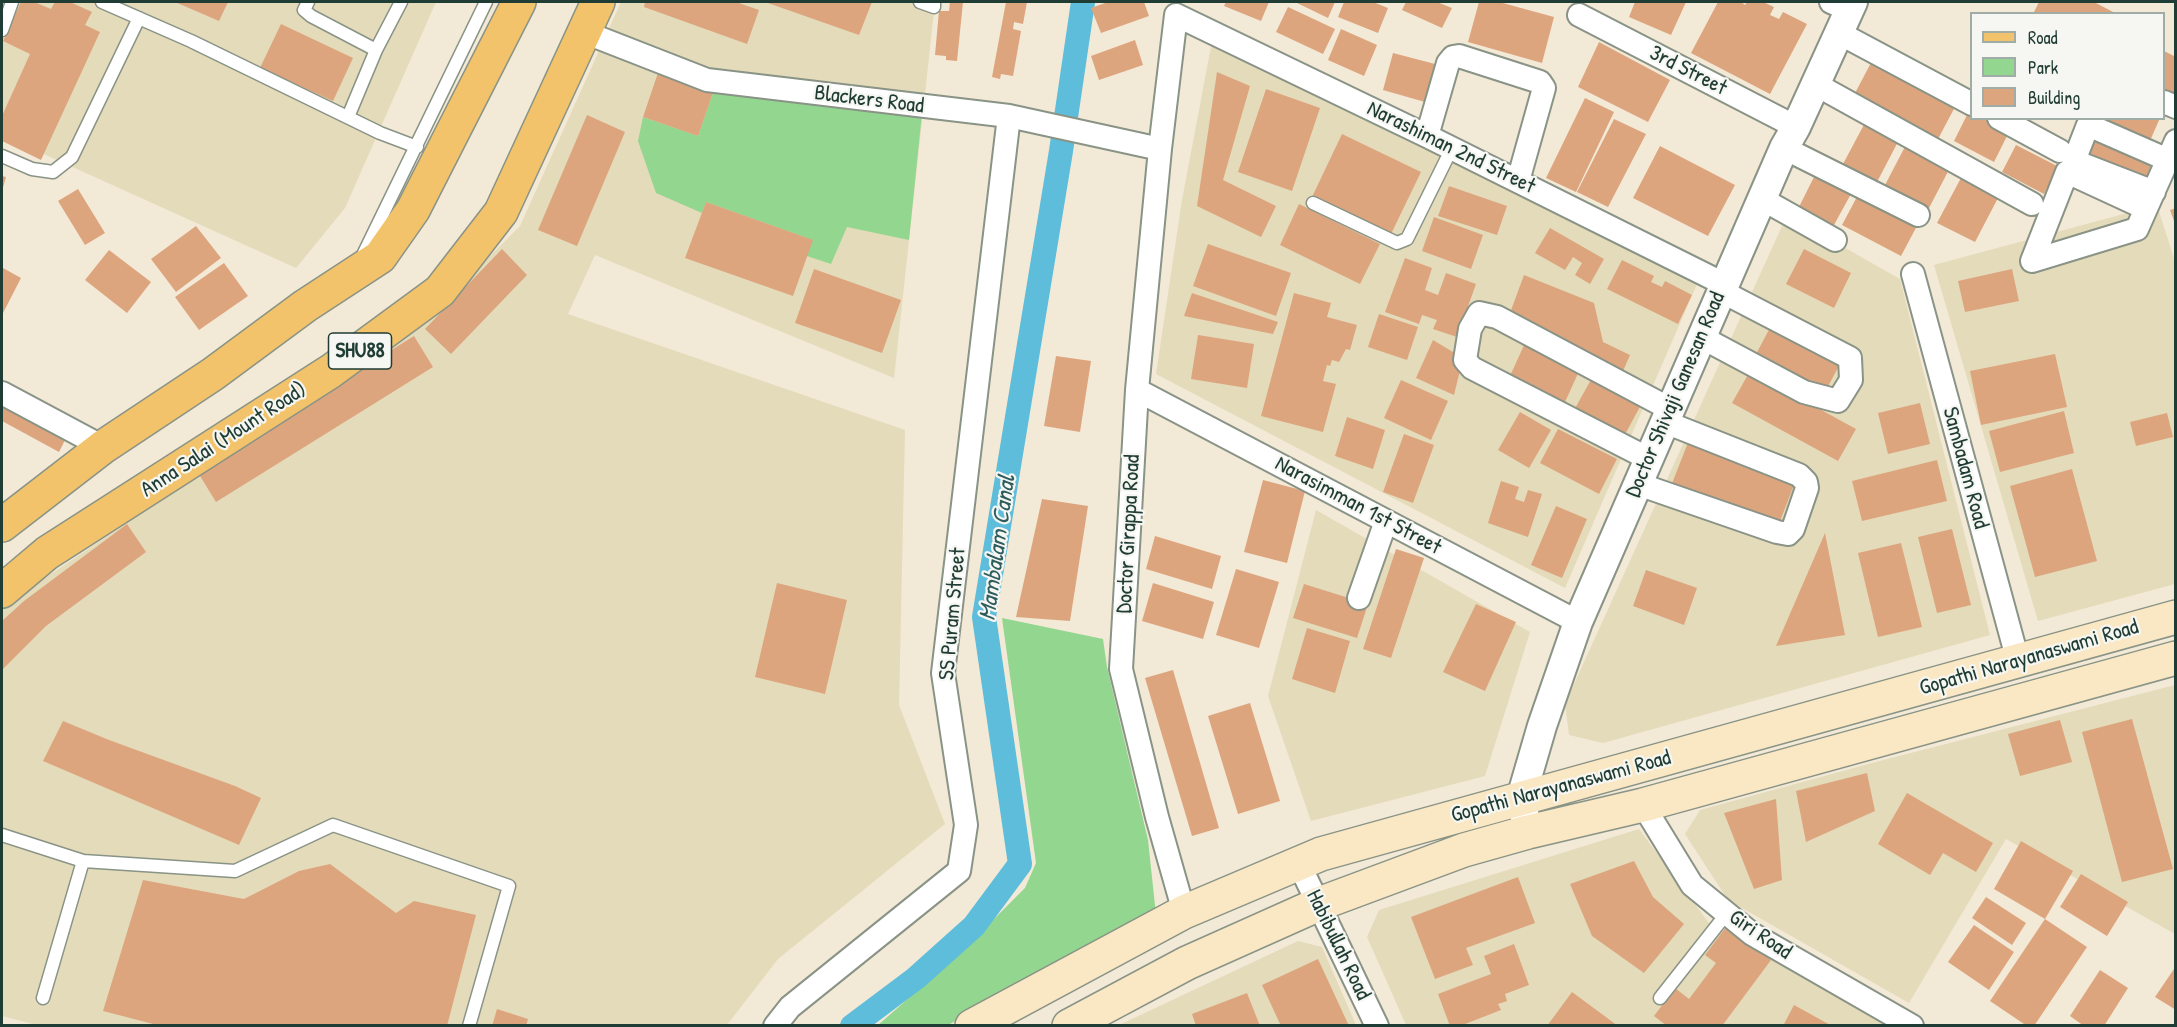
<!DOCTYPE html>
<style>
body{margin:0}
#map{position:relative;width:2177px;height:1027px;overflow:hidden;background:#f3e9d7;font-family:"Patrick Hand",sans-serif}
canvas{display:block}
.frame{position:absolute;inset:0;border:3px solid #1f3d34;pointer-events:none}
.legend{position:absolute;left:1970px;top:12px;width:195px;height:108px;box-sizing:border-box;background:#f6f6f2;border:2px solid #a0aca6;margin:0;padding:8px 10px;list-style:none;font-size:18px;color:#1f3d34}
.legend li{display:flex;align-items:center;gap:12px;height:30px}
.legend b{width:30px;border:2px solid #a0aca6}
</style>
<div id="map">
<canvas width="2177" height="1027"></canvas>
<div class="frame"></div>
<ul class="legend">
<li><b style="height:8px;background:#f2c36a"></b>Road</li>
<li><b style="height:16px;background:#92d68f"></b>Park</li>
<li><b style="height:16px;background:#dda57e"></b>Building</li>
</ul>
</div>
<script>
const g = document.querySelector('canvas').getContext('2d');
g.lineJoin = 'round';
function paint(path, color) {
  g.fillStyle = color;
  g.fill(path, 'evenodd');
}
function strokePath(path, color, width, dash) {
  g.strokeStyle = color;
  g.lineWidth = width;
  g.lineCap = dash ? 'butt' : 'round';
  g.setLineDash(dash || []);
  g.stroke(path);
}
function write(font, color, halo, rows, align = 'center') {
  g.font = font + ' "Patrick Hand",sans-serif';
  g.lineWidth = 4.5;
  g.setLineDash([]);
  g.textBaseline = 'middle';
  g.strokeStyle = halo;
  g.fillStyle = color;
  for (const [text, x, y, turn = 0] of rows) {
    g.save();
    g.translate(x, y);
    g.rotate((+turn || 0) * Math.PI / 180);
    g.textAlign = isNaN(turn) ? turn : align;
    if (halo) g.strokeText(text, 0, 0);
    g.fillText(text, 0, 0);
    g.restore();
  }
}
const built = new Path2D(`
 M2,2H436L345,208L296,268L15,141L2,137Z
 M621,2H935L894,378L595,255L568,314L905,430L899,705L945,824L778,959L727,1025L40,1026L2,1016V607L421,325L520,226Z
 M1213,36L1704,268L1565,588L1156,374L1182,200Z
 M2157,205L2176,265L2175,584L2038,621L1934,265Z
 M1787,215L1900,279L1990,635L1603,743L1569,735L1565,704Z
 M1316,510L1530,632L1485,776L1311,821L1268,696Z
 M2175,685V934L2006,839L1909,1003L1728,900L1685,834L1700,810L1872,763Z
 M1639,829L1709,923L1885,1025H1406L1367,937L1379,910Z
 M1298,941L1322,947L1356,1025L1117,1026Z`);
const green = new Path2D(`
 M715,87L922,113L909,240L847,227L831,264L807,256V238L706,202L702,213L656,193L638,141L643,117L698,136Z
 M1002,618L1103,639L1107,667L1148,840L1156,915L948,1025L877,1026L961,952L1025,888L1036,863Z`);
const canal = new Path2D(`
 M852,1026L916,978L974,926L1020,864L984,617L1061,151L1083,2`);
const building = new Path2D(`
 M21,2H34L51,9L55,2H70L92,12L85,25L100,32L41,160L2,141V116L30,54L3,41Z
 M175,2H228L219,21Z
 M645,2H736L759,10L747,44L644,7Z
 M765,2H872L859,35Z
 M950,2H963L957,61L946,60V56L935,55L939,11H949Z
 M1006,2H1027L1023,24L1014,22L1013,29L1021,31L1013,76L1001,74L1000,79L992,77Z
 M1108,2H1144L1149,16L1101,33L1091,8Z
 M1226,2H1269L1261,21L1224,6Z
 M1295,2H1335L1328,18Z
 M1344,2H1373L1388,8L1378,33L1338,17Z
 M1406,2H1437L1452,8L1442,28L1402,10Z
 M1479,2H1499L1554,17L1542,63L1468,42Z
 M1635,2H1686L1671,35L1629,17Z
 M1718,2H1741L1745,5L1747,2H1763L1774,7L1770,15L1779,19L1783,12L1807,24L1770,94L1691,53Z
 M2039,2H2094L2117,14H2033Z
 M1288,7L1335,29L1323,54L1276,32Z
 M281,24L353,58L333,101L260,68Z
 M1341,29L1377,45L1364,76L1328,60Z
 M1135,40L1143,65L1099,80L1091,56Z
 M1599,42L1670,80L1648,122L1578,87Z
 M2164,51L2176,57V101L2164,98Z
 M1393,53L1435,64L1425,102L1383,90Z
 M1873,59L1957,103L1937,141L1853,97Z
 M660,67L715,87L698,136L643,117Z
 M1217,72L1250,86L1223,180L1276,206L1261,237L1197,206Z
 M1266,89L1320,108L1292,191L1238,172Z
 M1585,98L1614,112L1576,192L1546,178Z
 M1969,111L1972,113V118H1983L2009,132L1994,162L1954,141Z
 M587,115L625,132L577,246L538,230Z
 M2109,118H2160L2149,143L2107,123Z
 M1614,119L1646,134L1608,207L1577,192Z
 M1867,119L1901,136L1877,182L1843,164Z
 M1342,134L1421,172L1391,234L1312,197Z
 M2093,134L2153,161L2144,183L2081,159Z
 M1909,139L1953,162L1929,208L1885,185Z
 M2016,145L2059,167L2044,194L2002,172Z
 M1660,146L1735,185L1708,236L1633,198Z
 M1816,173L1852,192L1834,225L1799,207Z
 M2,176L6,177L2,191Z
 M1962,176L1999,196L1975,242L1937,223Z
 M1449,186L1507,206L1497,235L1438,216Z
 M78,189L105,233L85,245L58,201Z
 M1859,193L1918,224L1901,256L1842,225Z
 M706,202L813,240L793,296L685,258Z
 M1299,204L1380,244L1360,284L1280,245Z
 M2176,208V224H2175L2170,210Z
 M1434,217L1483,235L1471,269L1422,251Z
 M196,226L221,258L176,292L151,259Z
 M1550,228L1604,259L1590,284L1575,275L1582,263L1573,257L1565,270L1535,253Z
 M1208,244L1291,273L1276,316L1193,286Z
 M502,249L527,275L451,354L425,329Z
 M1804,249L1851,273L1834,308L1786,284Z
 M109,250L151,282L127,313L85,280Z
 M1405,258L1432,268L1425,290L1438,295L1446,273L1476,284L1457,337L1433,329L1437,320L1422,315L1419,324L1385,312Z
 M1622,260L1654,276L1651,282L1662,287L1665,281L1692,295L1678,324L1607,289Z
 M224,263L248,296L199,330L175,297Z
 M3,268L21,278L2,315V272Z
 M814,269L901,300L882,353L795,323Z
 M2012,269L2019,301L1965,312L1958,281Z
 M1524,275L1594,303L1603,342L1630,355L1623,371L1510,313Z
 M1192,293L1278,322L1273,334L1184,316Z
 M1294,293L1331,303L1327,317L1357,325L1350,350L1346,349L1339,362L1332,360L1330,366L1327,365L1323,381L1336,384L1323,432L1261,416Z
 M1379,314L1418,327L1407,360L1368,347Z
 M1772,324L1841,362L1824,394L1755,356Z
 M1198,335L1254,344L1247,388L1191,379Z
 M414,336L433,367L216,502L197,471Z
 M1433,340L1463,358L1454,395L1416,378Z
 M1525,343L1580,369L1565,402L1510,376Z
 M2055,354L2067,407L1981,425L1970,371Z
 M1056,356L1091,361L1080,432L1044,426Z
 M1750,371L1856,429L1838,461L1732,403Z
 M1593,376L1642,403L1622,440L1573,412Z
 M1401,380L1448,401L1431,440L1384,418Z
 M2,400L67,436L59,452L2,421Z
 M1920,403L1930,444L1888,454L1878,413Z
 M2064,411L2074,453L2000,472L1989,431Z
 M1520,412L1551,430L1529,468L1498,450Z
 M2167,413L2173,437L2136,446L2130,422Z
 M1347,417L1385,430L1373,469L1335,456Z
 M1558,429L1617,459L1599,494L1540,463Z
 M1404,434L1434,445L1413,503L1383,492Z
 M1689,440L1795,482L1779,524L1671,486Z
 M1937,460L1947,501L1862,521L1852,481Z
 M2072,469L2097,561L2035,577L2010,486Z
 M1263,480L1305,491L1287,563L1244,552Z
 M1501,481L1519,487L1515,499L1524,502L1528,490L1542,494L1528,537L1488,523Z
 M1042,499L1088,506L1070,621L1016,617Z
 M1556,506L1587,519L1562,578L1531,565Z
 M127,524L146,552L46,626L2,670V621L24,601Z
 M1952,529L1971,605L1937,613L1918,537Z
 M1825,533L1845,635L1776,646Z
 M1155,536L1221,556L1212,589L1146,569Z
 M1901,543L1922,627L1878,637L1858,553Z
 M1396,549L1424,558L1391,658L1363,649Z
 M1236,569L1279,582L1259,648L1216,635Z
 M1646,570L1697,588L1684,625L1633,606Z
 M777,583L847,600L825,694L755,677Z
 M1153,583L1214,602L1203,639L1142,621Z
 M1304,584L1368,604L1357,638L1293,618Z
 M1476,604L1516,622L1485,691L1443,672Z
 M1307,628L1350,641L1335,693L1292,679Z
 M1173,670L1219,828L1192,836L1145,678Z
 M1250,703L1280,801L1238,814L1208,716Z
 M2132,719L2173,869L2122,882L2082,732Z
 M2060,720L2072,762L2020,776L2008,734Z
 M63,721L109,740L235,786L261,798L239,845L43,761Z
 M1867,773L1875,811L1806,842L1796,791Z
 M1907,793L1993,843L1976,872L1943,853L1930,875L1878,844Z
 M1776,799L1782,880L1754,889L1724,813Z
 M2021,841L2073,871L2045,919L1994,889Z
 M1634,861L1653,897L1684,924L1644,973L1592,936L1570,884Z
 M330,864L396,913L414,901L476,915L447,1026H161L103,1011L143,880L244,899L299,871Z
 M2081,874L2128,902L2107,936L2060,907Z
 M1518,877L1535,923L1466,948L1473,965L1435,979L1411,917Z
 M1986,897L2026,923L2012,945L1972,918Z
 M2045,919L2087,947L2034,1026H2027L1990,1001Z
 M1974,925L2014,952L1989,990L1948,962Z
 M1726,927L1771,960L1722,1026H1667L1654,1016L1675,988L1689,999L1716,963L1705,955Z
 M1514,944L1529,985L1505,994L1507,1001L1498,1004L1501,1010L1460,1026H1450L1438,994L1491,974L1484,956Z
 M1318,959L1349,1026H1281L1262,985Z
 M2176,966V1010L2155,997Z
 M2100,970L2128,988L2104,1026H2084L2070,1016Z
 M1572,992L1618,1026H1547Z
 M1247,993L1260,1026H1196L1192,1014Z
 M1794,1005L1832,1026H1783Z
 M497,1009L528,1019L526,1026H492Z`);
const service = new Path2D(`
 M102,2L191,41L380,133L417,147
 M308,2L304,10L311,16L376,50L348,117
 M920,2L934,7V2
 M2,30L12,2
 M376,50L401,2
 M2,156L32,169L53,172L72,157L139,18
 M1313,203L1397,243L1407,239L1452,148
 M361,259L486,2
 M2,835L83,861L43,998
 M83,861L235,871L333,825L509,886L469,1026
 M1660,998L1727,913`);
const minor = new Path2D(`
 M1831,2L1849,10
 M1579,15L1796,127
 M584,32L707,80L1009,116L1160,149
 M1839,33L1972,104
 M1815,84L2032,204
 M2164,102L2176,107
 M1999,118L2060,151
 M1427,136L1448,63L1453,57L1459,56L1540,82L1544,88L1518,181
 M1784,148L1918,215
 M2154,192L2074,161L2088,125L2168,160
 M1762,199L1835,240
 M2145,208L2067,172L2032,261L2137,229L2176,141
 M1913,274L2018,661
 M1701,337L1804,392L1838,401L1851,380L1850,358L1721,291
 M1137,390L1578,622
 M2,393L103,447
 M1649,459L1472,368L1465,360L1470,329L1479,313L1497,317L1670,409
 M1638,484L1777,532L1788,534L1793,529L1807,488L1806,482L1799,475L1665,422
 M1359,598L1386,521
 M1643,805L1692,885L1752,934L1912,1026
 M1299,864L1377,1026
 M1184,912L1157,817L1121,669L1137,390L1160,149L1176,15L1427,136L1724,284
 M775,1026L790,1007L959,871L966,825L943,673L1009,116`);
const tertiary = new Path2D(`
 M1528,832L1521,798L1542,726L1578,622L1784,148L1796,127L1853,2`);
const secondary = new Path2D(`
 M972,1026L1184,912L1321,854L2176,617
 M1069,1026L1187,963L1319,904L1464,850L1528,832L1643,805L2176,658`);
const primary = new Path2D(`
 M2,525L103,447L213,374L305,306L380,257L413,210L519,2
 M2,591L47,553L331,371L440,291L501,212L598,2`);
const shields = [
 [360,351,63]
];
const shieldNames = [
 ["SHU88",360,351]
];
const streetNames = [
 ["3rd Street",1688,71,27],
 ["Blackers Road",869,100,7],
 ["Narashiman 2nd Street",1451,148,26],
 ["Doctor Shivaji Ganesan Road",1676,395,-67],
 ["Anna Salai (Mount Road)",224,440,-33],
 ["Sambadam Road",1965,468,75],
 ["Narasimman 1st Street",1358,506,28],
 ["Doctor Girappa Road",1129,534,-87],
 ["SS Puram Street",953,614,-85],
 ["Gopathi Narayanaswami Road",2029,658,-16],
 ["Gopathi Narayanaswami Road",1561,787,-15],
 ["Giri Road",1760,935,34],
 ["Habibullah Road",1338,945,64]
];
const waterNames = [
 ["Mambalam Canal",998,548,-82]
];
paint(built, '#e4dbba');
paint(green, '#92d68f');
strokePath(canal, '#5dbddb', 24);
paint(building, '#dda57e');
strokePath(service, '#899386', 15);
strokePath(minor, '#899386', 26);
strokePath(tertiary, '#899386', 32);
strokePath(secondary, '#899386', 36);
strokePath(primary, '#899386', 36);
strokePath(service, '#fff', 12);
strokePath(minor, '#fff', 22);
strokePath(tertiary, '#fff', 28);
strokePath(secondary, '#fae7c3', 33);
strokePath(primary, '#f2c36a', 33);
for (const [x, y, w] of shields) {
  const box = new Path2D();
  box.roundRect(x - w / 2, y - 18, w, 36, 4.5);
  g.fillStyle = '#f6f6f2';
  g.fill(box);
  strokePath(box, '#1f3d34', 1.5);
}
write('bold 21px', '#1f3d34', null, shieldNames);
write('22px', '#1f3d34', '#f6f6f2', streetNames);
write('italic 24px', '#2e5d5e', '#f6f6f2', waterNames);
</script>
